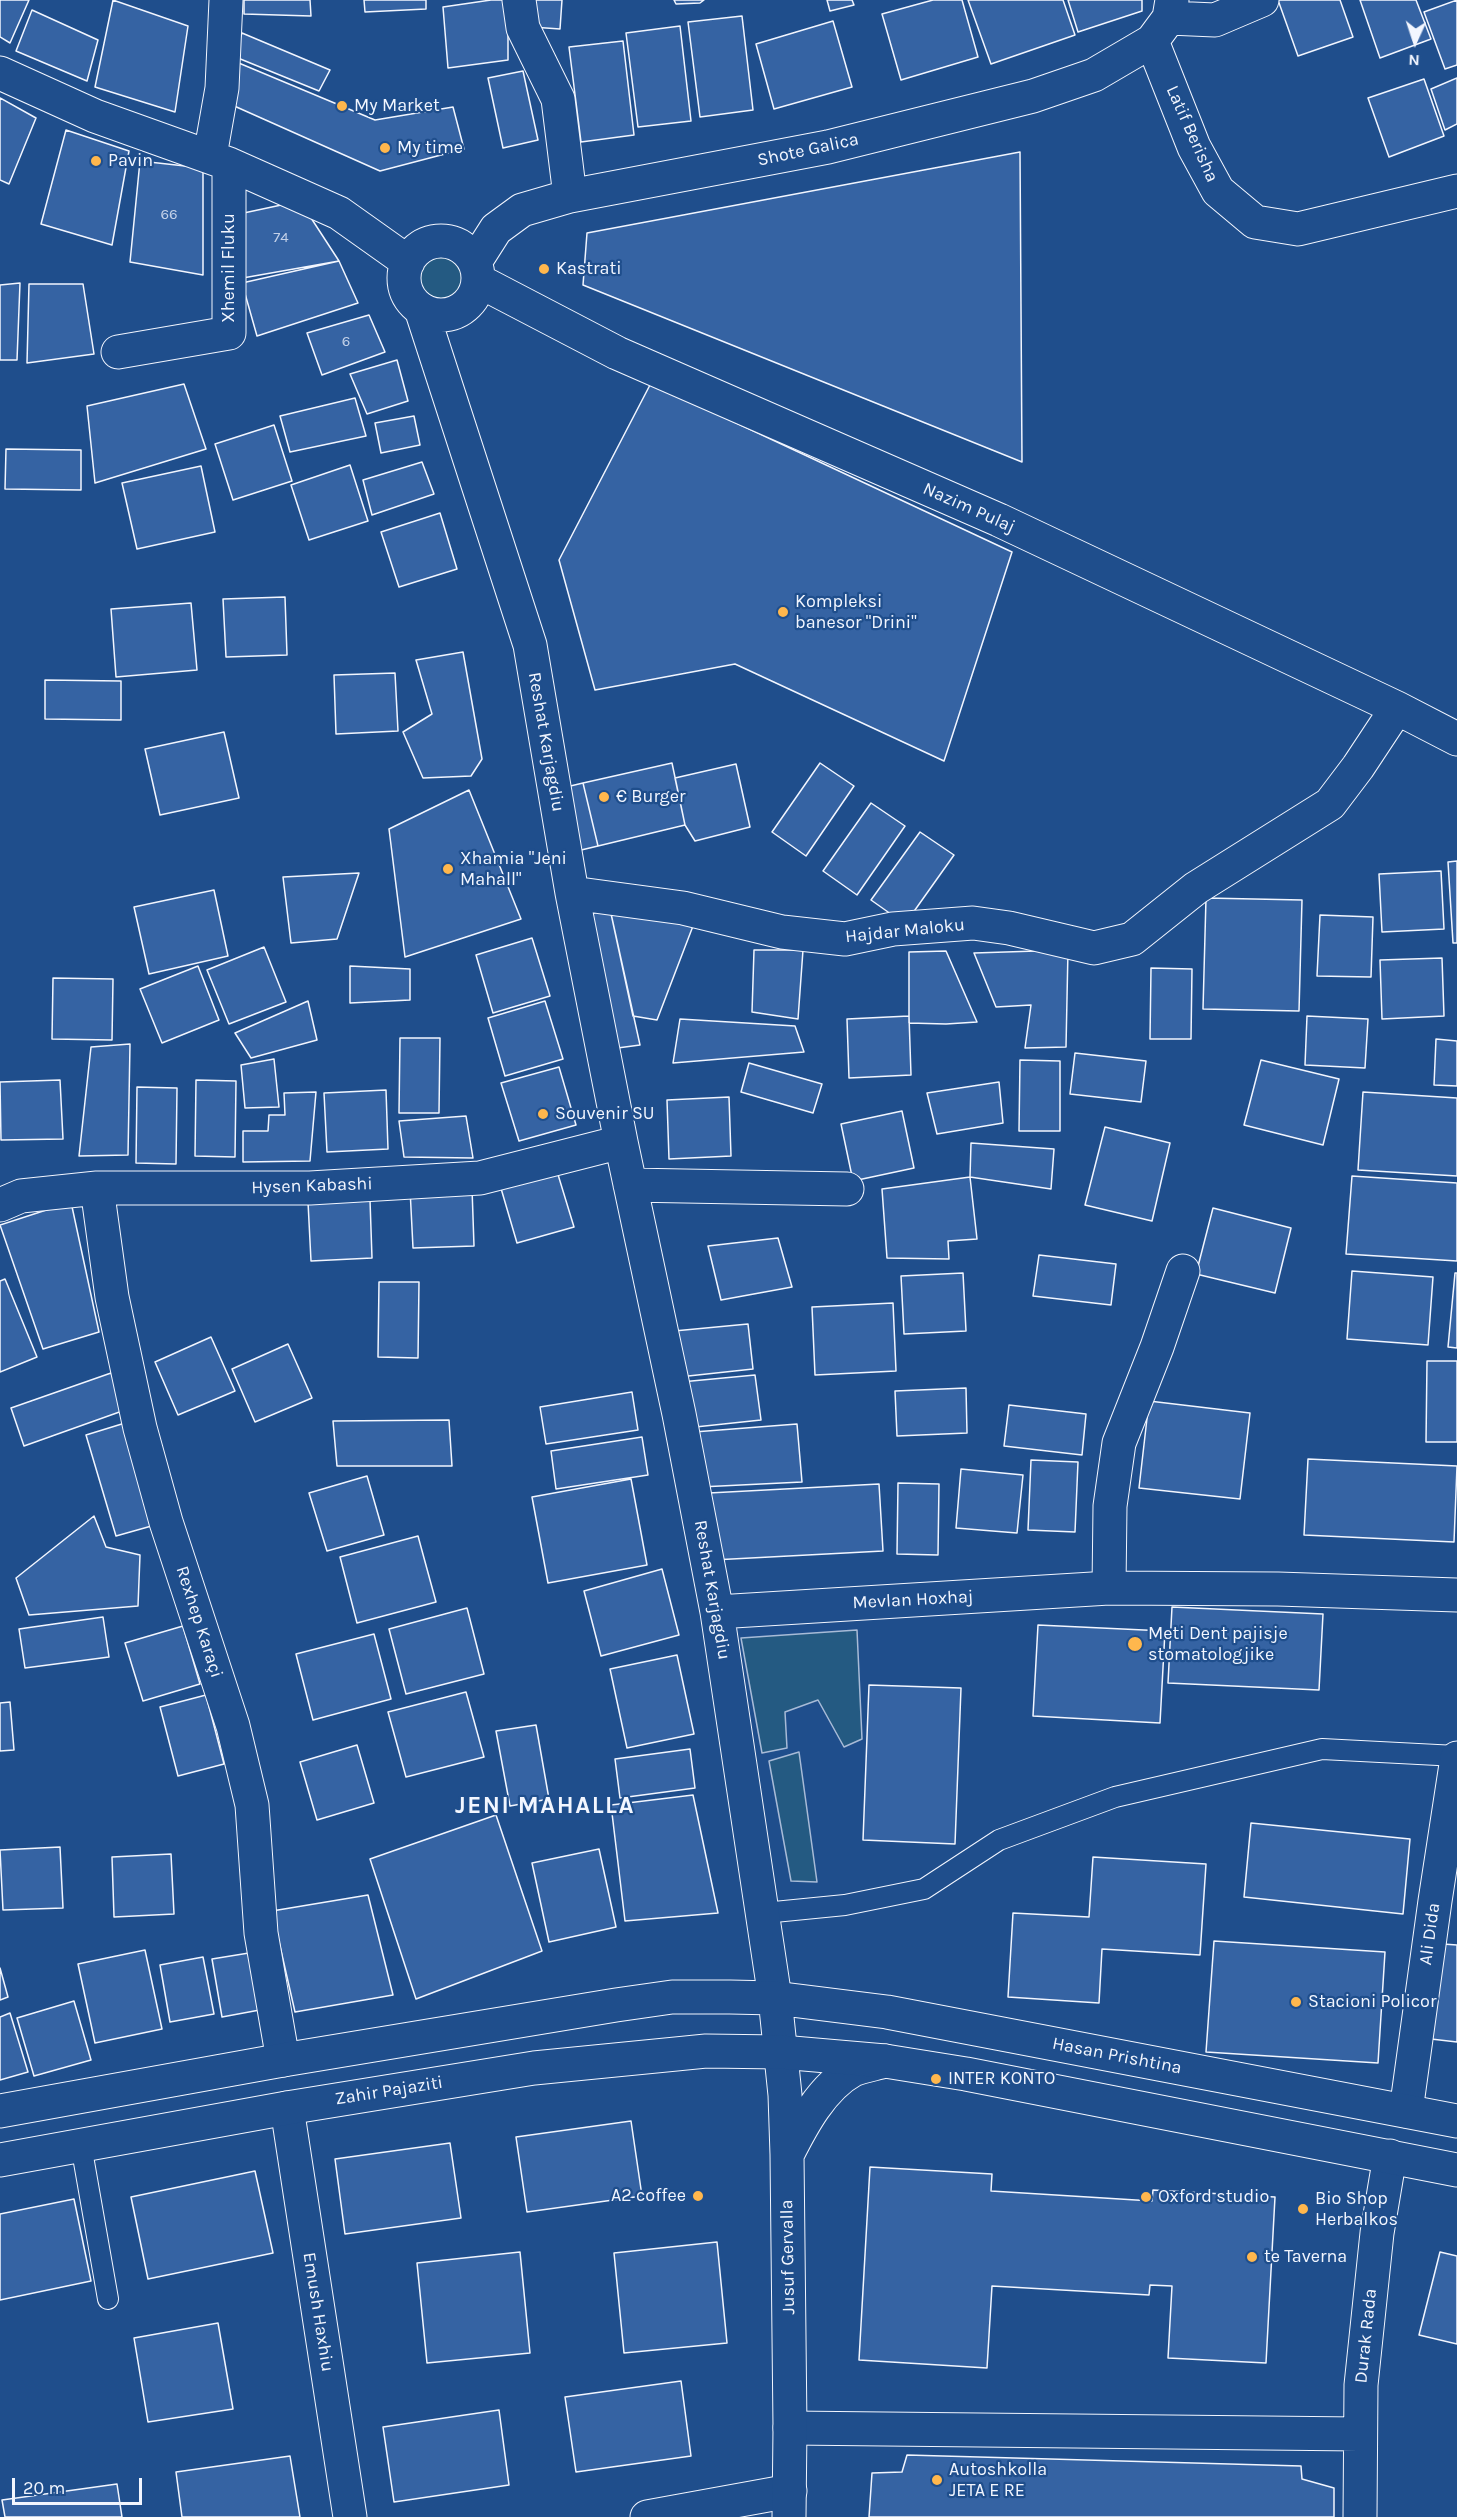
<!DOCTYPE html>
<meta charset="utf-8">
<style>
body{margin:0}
#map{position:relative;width:1457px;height:2517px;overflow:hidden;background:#1f4e8c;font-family:Karla,sans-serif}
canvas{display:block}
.north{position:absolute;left:1385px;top:12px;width:60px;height:60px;-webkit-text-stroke:4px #1f4e8c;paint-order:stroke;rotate:183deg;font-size:16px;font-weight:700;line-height:24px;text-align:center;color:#f2f6ff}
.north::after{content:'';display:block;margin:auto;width:21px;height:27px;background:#f2f6ff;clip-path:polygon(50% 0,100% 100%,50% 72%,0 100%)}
.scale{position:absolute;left:12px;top:2478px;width:130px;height:27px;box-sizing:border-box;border:3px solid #f2f6ff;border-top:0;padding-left:8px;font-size:18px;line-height:21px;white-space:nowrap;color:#f2f6ff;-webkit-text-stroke:4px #1f4e8c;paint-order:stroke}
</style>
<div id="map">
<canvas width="1457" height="2517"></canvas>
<div class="north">N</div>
<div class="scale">20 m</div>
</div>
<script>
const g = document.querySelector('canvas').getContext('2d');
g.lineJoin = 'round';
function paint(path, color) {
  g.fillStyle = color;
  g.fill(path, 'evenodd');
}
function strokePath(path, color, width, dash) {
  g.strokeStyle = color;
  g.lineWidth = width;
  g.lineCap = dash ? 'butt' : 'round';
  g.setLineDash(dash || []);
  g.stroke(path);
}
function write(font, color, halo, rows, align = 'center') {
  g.font = font + ' Karla,sans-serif';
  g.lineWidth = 4.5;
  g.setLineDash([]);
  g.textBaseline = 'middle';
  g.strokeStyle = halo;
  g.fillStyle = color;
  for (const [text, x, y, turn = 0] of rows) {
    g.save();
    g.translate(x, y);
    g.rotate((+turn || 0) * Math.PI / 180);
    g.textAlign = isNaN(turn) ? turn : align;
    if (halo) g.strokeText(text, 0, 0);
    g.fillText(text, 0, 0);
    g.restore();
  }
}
const green = new Path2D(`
 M412 279a28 28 0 1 1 56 0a28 28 0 1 1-56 0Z
 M857,1630L862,1739L844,1747L818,1700L785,1712L787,1748L762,1753L741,1638Z
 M799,1752L817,1882L791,1881L769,1761Z`);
const building = new Path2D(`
 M0,0H29L10,43L0,37Z
 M113,0L188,26L175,112L95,87Z
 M244,0H310L311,16L244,14Z
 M364,0H426V9L365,12Z
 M491,0H508V60L448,68L443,7Z
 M533,0H562L560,29L532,27Z
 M674,0H704L700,3L676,4Z
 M827,0H852L854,5L830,11Z
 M933,0H962L978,57L901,80L882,14Z
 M968,0H1063L1075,35L991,64Z
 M1068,0H1142V11L1078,32Z
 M1278,0H1340L1353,37L1298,56Z
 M1360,0H1416L1431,39L1380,58Z
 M1457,0V65L1445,69L1424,12Z
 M32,10L98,40L87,81L16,51Z
 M742,16L753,110L700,117L688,22Z
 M833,21L852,87L774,109L756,44Z
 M680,26L691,121L638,127L626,33Z
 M242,33L330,70L319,91L233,56Z
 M623,41L634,135L581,142L569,47Z
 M234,61L375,120L453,107L464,149L380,171L232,105Z
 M523,71L538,140L503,148L488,78Z
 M1457,78V124L1445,130L1431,89Z
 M1424,79L1444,136L1389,157L1368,98Z
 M0,98L36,118L9,184L0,180Z
 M66,130L129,151L112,245L41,224Z
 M1020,152L1022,462L583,285L587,233Z
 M140,161L203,168V275L130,262Z
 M300,201L339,261L237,279L239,214Z
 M339,261L358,303L257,336L242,283Z
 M20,283L17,360H0V285Z
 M29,284H83L94,354L27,363Z
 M369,315L385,352L322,375L307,333Z
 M397,360L408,401L367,414L350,374Z
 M651,383L1012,552L944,761L735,664L595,690L559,560Z
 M184,384L206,449L95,483L87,406Z
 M355,398L366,436L290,452L280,416Z
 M414,416L420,445L381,453L375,423Z
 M274,425L292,481L233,500L215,444Z
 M6,449L81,450V490L5,489Z
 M422,462L434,494L372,515L363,480Z
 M350,465L368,521L309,540L291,485Z
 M201,466L215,532L137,549L122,483Z
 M440,513L457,569L399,587L381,532Z
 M285,597L287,655L226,657L223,599Z
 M191,603L197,670L116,677L111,609Z
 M463,652L482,759L471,776L423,778L403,732L432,714L416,660Z
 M395,673L398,731L336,734L334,675Z
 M45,680L121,681V720L45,719Z
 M224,732L239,798L160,815L145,749Z
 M672,763L685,825L598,846L583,783Z
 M820,763L854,786L806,856L772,832Z
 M736,764L750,827L695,841L685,825L675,778Z
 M583,783L598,846L577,851L562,788Z
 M469,790L521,919L405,957L389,829Z
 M871,803L905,826L857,895L823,871Z
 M920,832L954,855L905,924L871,900Z
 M1457,861V943H1453L1448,862Z
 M1441,871L1444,929L1382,932L1379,874Z
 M359,873L337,939L291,943L283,877Z
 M214,890L228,956L149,974L134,907Z
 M1206,898L1302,900L1299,1011L1203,1009Z
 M610,909L640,1045L610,1049L585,915Z
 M610,909L693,926L657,1020L633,1016Z
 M1320,915L1373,917L1371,977L1317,976Z
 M532,938L550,996L493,1013L476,955Z
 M264,947L286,1002L229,1024L207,970Z
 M754,950H803L798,1019L752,1012Z
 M1068,950L1066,1047L1025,1048L1031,1005L996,1007L974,953Z
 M946,951L977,1022L946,1024L909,1023V952Z
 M1442,958L1444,1016L1382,1019L1380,960Z
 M198,966L219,1020L162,1043L140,989Z
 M350,966L410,969V1000L350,1003Z
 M1151,968L1192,969L1191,1039H1150Z
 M53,978L113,979L112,1040L52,1039Z
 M308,1001L317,1040L251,1058L235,1033Z
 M545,1001L563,1059L505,1076L488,1018Z
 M909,1016L911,1075L849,1078L847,1019Z
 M1307,1016L1368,1019L1365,1068L1305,1065Z
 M680,1019L795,1026L804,1052L673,1063Z
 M400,1038H440L439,1113H399Z
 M1436,1039L1457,1041V1086L1434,1085Z
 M130,1044L128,1155L79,1156L91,1047Z
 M1075,1053L1146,1061L1141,1102L1070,1094Z
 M274,1059L279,1107L245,1108L241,1065Z
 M1020,1060L1060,1061V1131H1019Z
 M1261,1060L1339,1079L1323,1145L1244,1125Z
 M749,1063L822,1084L813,1113L741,1092Z
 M559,1067L576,1125L519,1141L501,1083Z
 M60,1080L63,1139L1,1140L0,1082Z
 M196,1080L236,1081L235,1157L195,1156Z
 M999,1082L1003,1123L937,1134L927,1093Z
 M137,1087L177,1088L176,1164L136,1163Z
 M386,1090L388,1149L327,1152L324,1093Z
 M316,1092L310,1161L243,1162V1131H268L269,1115H285L284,1093Z
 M1363,1092L1457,1098V1176L1358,1170Z
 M729,1097L731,1156L669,1159L667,1100Z
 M902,1111L914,1168L853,1181L841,1124Z
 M466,1116L473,1158L404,1157L399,1121Z
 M1105,1127L1170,1143L1152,1221L1085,1205Z
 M971,1143L1054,1149L1051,1189L970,1177Z
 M556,1168L574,1227L517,1243L500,1185Z
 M1352,1176L1457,1183V1261L1346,1254Z
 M970,1177L977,1239L948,1241L949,1259L887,1258L882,1189Z
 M472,1188L474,1246L413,1248L410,1189Z
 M370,1200L372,1258L311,1261L308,1202Z
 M71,1202L99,1332L43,1349L0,1225Z
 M1213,1208L1291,1228L1275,1293L1196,1274Z
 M778,1238L792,1287L721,1300L708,1246Z
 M1039,1255L1116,1264L1111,1305L1033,1296Z
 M1352,1271L1433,1277L1428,1345L1347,1339Z
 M963,1273L966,1331L904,1334L901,1276Z
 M1455,1273H1457V1348L1448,1347Z
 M5,1279L37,1357L0,1372V1281Z
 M379,1282H419L418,1358L378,1357Z
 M893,1303L896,1371L815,1375L812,1307Z
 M748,1324L753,1369L679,1377L674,1331Z
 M211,1337L235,1391L178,1415L155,1362Z
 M288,1344L312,1398L255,1422L232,1369Z
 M1427,1361H1457V1442H1426Z
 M111,1373L125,1410L24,1446L11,1408Z
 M755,1375L761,1420L686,1428L681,1382Z
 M966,1388L967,1433L897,1436L895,1391Z
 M632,1392L638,1430L546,1444L540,1407Z
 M1149,1401L1250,1413L1240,1499L1139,1488Z
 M1009,1405L1086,1414L1082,1455L1004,1446Z
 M449,1420L452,1466H337L333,1421Z
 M125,1423L155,1525L116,1536L86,1435Z
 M797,1424L802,1482L700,1487L694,1432Z
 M642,1437L648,1475L556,1489L551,1451Z
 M1308,1459L1457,1466L1454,1542L1304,1535Z
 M1031,1460L1078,1462L1075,1532L1028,1530Z
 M961,1469L1023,1475L1017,1533L956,1528Z
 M367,1476L384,1535L327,1551L309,1493Z
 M631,1479L647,1565L548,1583L532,1497Z
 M898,1483L939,1484L938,1555L897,1554Z
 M879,1484L883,1551L713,1560L709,1493Z
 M94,1516L106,1547L140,1555L138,1606L29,1615L16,1578Z
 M418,1536L436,1602L357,1623L340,1557Z
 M662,1569L679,1635L601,1656L584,1591Z
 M1172,1607L1323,1614L1319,1690L1168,1683Z
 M467,1608L484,1674L406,1694L389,1629Z
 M103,1617L109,1657L25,1668L19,1629Z
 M1038,1625L1165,1631L1160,1723L1033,1716Z
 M183,1626L200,1684L143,1701L125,1643Z
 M374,1634L391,1699L313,1720L296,1654Z
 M677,1655L694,1734L627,1748L610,1669Z
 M869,1685L961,1688L955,1844L863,1840Z
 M466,1692L484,1757L406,1777L388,1712Z
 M206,1695L224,1764L178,1776L160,1707Z
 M10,1702L14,1750L0,1751V1703Z
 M536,1725L549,1799L510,1806L496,1731Z
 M357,1745L374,1803L317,1820L300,1762Z
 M690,1749L695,1788L620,1798L615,1759Z
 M693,1795L718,1913L625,1921L611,1805Z
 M496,1815L542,1951L416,1999L370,1859Z
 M1251,1823L1410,1839L1403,1914L1244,1897Z
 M60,1847L63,1908L3,1910L0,1850Z
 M599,1849L616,1927L549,1942L532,1863Z
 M171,1854L174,1914L114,1917L112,1857Z
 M1093,1857L1206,1864L1200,1955L1102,1949L1099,2003L1008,1997L1013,1913L1089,1917Z
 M368,1895L393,1995L295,2012L272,1911Z
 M1214,1941L1385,1952L1378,2063L1206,2052Z
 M1443,1944L1457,1945V2042L1431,2039Z
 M145,1950L162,2029L95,2043L78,1964Z
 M255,1952L265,2009L222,2017L212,1959Z
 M203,1957L214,2014L170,2022L160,1965Z
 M0,1968L8,1997L0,2000Z
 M74,2001L91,2060L34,2076L17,2018Z
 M10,2013L28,2072L0,2080V2017Z
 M631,2121L642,2196L527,2212L516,2137Z
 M450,2143L461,2218L345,2234L335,2159Z
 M870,2167L992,2174L991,2191L1152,2201L1153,2190L1275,2197L1266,2363L1168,2358L1172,2286L1150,2285L1149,2295L992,2286L987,2368L859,2360Z
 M255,2171L273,2253L148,2279L131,2197Z
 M74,2199L91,2281L0,2300V2214Z
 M717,2242L727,2343L624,2353L614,2253Z
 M520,2252L530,2353L427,2363L417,2263Z
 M1440,2252L1457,2256V2344L1419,2335Z
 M218,2323L233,2409L148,2422L134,2338Z
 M681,2381L691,2456L576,2472L565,2397Z
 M499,2410L509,2485L394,2502L383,2427Z
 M907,2455L1301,2466L1302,2479L1334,2488V2517H869L872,2473L902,2472Z
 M290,2456L300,2517H182L176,2472Z
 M117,2484L122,2517H5L2,2500Z`);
const service = new Path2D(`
 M764,1913L845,1905L924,1889L999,1840L1115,1797L1322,1749L1457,1756
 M81,2145L108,2299`);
const minor = new Path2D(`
 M519,0L523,28L558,99L570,196
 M1169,18L1215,20L1262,0
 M1152,41L1194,147L1218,191L1255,222L1298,229L1457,191
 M0,73L95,116L229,164L339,213L408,262
 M210,156L222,88L226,0
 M404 278a37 37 0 1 1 74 0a37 37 0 1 1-74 0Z
 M475,262L496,229L522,210L570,196L828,147L1033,96L1094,75L1152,41L1169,18L1172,0
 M479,281L617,353L999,520L1397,708L1457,739
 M421,309L530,645L572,893L621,1142L679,1414L717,1612L775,1998
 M118,352L229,333V164
 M572,893L683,908L782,932L845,939L893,929L973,923L1009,928L1094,948L1132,939L1196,888L1330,804L1358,767L1397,708
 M630,1185L847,1189
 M97,1188L112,1297L140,1428L166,1522L233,1726L252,1805L261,1933L283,2060
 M0,1205L21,1196L97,1188H310L480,1178L621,1142
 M1109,1588L1110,1506L1119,1443L1157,1347L1183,1271
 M717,1612L1109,1588L1278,1589L1457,1595
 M287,2108L350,2517
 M1406,2111L1435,1901L1457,1758
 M790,2428L1359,2434
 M647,2517L790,2491
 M1360,2517L1361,2385L1377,2233L1390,2156`);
const tertiary = new Path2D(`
 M775,1998L785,2095L787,2155L790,2428L789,2517
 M0,2111L283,2060L616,2005L672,1997H730L775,1998L887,2012L1457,2121
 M787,2155C802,2125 822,2087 853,2070C863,2066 875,2064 885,2061`);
const primary = new Path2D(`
 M0,2160L287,2108L534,2068L676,2054L706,2051L781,2052L885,2061L966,2074L1457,2170`);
const markers = [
 [342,106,6,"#ffb74d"],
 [385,148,6,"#ffb74d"],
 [96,161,6,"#ffb74d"],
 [544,269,6,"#ffb74d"],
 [783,612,6,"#ffb74d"],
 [604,797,6,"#ffb74d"],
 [448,869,6,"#ffb74d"],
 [543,1114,6,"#ffb74d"],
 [1135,1644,8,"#ffb74d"],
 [1296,2002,6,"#ffb74d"],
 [936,2079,6,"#ffb74d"],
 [698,2196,6,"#ffb74d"],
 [1146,2197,6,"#ffb74d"],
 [1303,2209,6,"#ffb74d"],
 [1252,2257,6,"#ffb74d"],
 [937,2480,6,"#ffb74d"]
];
const numberNames = [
 ["66",169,215],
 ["74",281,238],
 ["6",346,342]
];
const poiNames = [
 ["My Market",354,106],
 ["My time",397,148],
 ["Pavin",108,161],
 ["Kastrati",556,269],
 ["Kompleksi",795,602],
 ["banesor \"Drini\"",795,623],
 ["€ Burger",616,797],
 ["Xhamia \"Jeni",460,859],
 ["Mahall\"",460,880],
 ["Souvenir SU",555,1114],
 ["Meti Dent pajisje",1148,1634],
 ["stomatologjike",1148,1655],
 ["Stacioni Policor",1308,2002],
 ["INTER KONTO",948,2079],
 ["A2 coffee",686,2196,"right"],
 ["Oxford studio",1158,2197],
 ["Bio Shop",1315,2199],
 ["Herbalkos",1315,2220],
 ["te Taverna",1264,2257],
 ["Autoshkolla",949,2470],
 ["JETA E RE",949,2491]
];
const streetNames = [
 ["Latif Berisha",1192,134,66],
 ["Shote Galica",808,150,-12],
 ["Xhemil Fluku",229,268,-90],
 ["Nazim Pulaj",969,508,24],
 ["Reshat Karjagdiu",546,742,80],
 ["Hajdar Maloku",905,931,-6],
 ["Hysen Kabashi",312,1186,-2],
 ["Reshat Karjagdiu",712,1590,80],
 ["Mevlan Hoxhaj",913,1600,-3],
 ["Rexhep Karaçi",199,1622,72],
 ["Ali Dida",1430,1934,-82],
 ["Hasan Prishtina",1117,2056,11],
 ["Zahir Pajaziti",389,2091,-9],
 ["Jusuf Gervalla",788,2257,-91],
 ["Emush Haxhiu",318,2312,81],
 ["Durak Rada",1366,2336,-84]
];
const districtNames = [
 ["JENI MAHALLA",545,1806]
];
paint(green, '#245a82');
strokePath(green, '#a8bbd7', 1.5);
paint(building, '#3563a3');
strokePath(building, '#f2f6ff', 1.5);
strokePath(service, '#f2f6ff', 22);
strokePath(minor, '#f2f6ff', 35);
strokePath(tertiary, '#f2f6ff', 35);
strokePath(primary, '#f2f6ff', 35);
strokePath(service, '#1f4e8c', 20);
strokePath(minor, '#1f4e8c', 33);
strokePath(tertiary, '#1f4e8c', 33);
strokePath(primary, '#1f4e8c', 33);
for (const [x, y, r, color] of markers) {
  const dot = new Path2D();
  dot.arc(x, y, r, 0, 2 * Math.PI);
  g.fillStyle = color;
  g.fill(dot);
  strokePath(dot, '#1f4e8c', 2);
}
write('15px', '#c3d1e8', null, numberNames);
write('18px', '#f2f6ff', '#1f4e8c', poiNames, 'left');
write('18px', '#f2f6ff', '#1f4e8c', streetNames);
g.letterSpacing = '1.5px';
write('bold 24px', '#f2f6ff', '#1f4e8c', districtNames);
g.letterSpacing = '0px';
</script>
